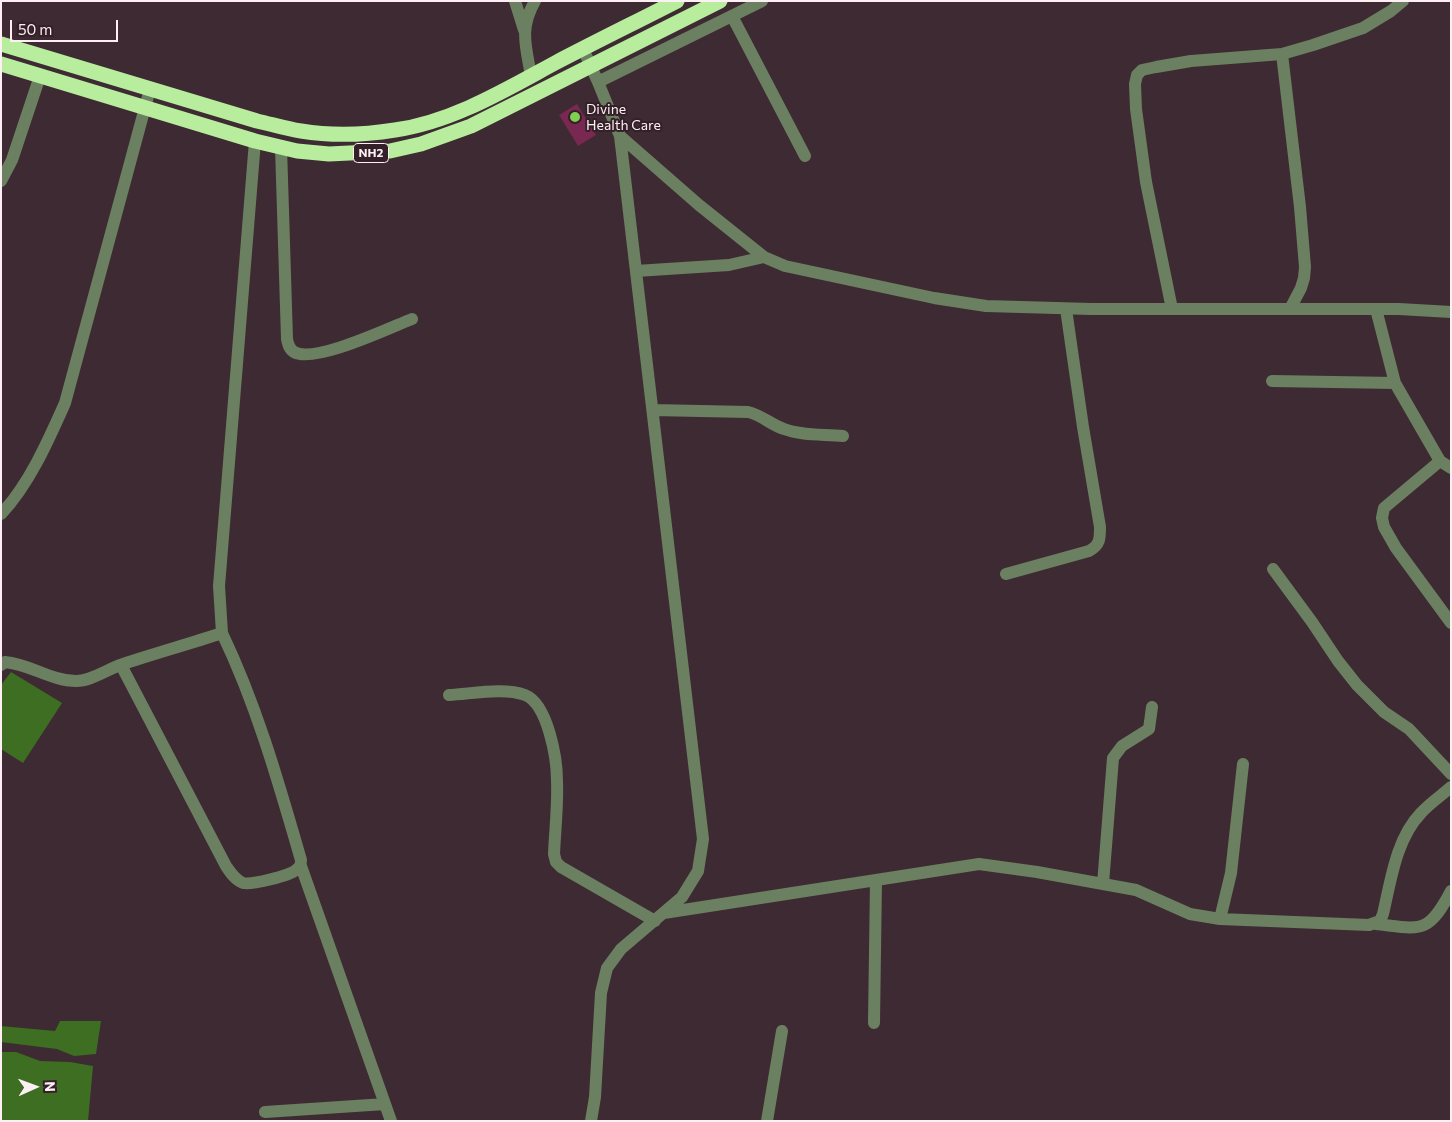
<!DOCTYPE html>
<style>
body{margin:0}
#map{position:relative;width:1452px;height:1122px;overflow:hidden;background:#3e2a32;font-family:Commissioner,sans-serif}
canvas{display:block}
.frame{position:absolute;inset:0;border:2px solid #fdeff4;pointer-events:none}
.north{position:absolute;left:10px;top:1062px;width:50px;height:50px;-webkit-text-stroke:4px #332028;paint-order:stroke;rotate:88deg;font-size:14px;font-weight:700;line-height:20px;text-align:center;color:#fdeff4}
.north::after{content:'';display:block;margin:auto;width:18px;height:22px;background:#fdeff4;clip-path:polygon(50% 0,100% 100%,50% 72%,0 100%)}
.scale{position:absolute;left:10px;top:20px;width:108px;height:22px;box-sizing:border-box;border:2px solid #fdeff4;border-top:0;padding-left:6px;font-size:15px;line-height:18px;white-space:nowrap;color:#fdeff4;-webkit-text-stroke:4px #332028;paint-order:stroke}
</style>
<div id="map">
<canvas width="1452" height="1122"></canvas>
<div class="frame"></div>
<div class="north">N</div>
<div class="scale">50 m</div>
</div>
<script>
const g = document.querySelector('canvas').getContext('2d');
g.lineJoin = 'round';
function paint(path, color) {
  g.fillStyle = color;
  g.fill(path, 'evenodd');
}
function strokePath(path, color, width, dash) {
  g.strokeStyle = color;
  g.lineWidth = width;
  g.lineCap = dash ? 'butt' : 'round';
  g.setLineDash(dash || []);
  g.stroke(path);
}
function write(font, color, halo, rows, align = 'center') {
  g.font = font + ' Commissioner,sans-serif';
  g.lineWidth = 4;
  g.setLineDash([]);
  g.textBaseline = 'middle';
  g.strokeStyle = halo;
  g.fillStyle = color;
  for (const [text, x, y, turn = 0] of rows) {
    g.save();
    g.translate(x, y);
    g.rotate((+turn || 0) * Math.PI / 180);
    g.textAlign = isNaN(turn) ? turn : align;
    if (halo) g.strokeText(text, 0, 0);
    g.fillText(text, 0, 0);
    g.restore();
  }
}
const water = new Path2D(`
 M11,672L62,703L23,763L1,749V685Z
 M60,1021H101L96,1054L74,1056L57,1049L1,1042V1026L55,1031Z
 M1,1052H16L40,1061L70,1062L93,1066L88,1121H1Z`);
const building = new Path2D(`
 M577,104L596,135L578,146L559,115Z`);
const minor = new Path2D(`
 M515,1L524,30
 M732,16L805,156
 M583,49L598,82L620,136L703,839L698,871L682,897L621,949L607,968L601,993L595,1097L591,1121
 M1282,54L1300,207L1305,267L1304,278L1301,288L1290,309
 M531,76C526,46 519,29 535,1
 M598,82L762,1
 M620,136L699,205L764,257L785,266L934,298L986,306L1091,309H1399L1451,312
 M281,147L287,339C288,344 289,349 294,352C314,364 389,328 412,319
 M1,181L12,160L40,76
 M636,271L729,265L764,257
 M1172,309L1146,182L1136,109L1135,84L1137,75L1142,70L1156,67L1191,61L1282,54L1313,45L1363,28L1391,11L1403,1
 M1376,309L1395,383L1440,461L1451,468
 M1272,381L1395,383
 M653,410L748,412C762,415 771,425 784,429C802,436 824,434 843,436
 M1440,461L1384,508L1382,518L1384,527L1396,548L1451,623
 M1,514C29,485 49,439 65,403L150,89
 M1273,569L1312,622L1338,661L1357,685L1384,712L1409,729L1451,774
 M1006,574L1089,551C1100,545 1100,539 1100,527L1083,427L1066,309
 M1,665L5,662C30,664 51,681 76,681C92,681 107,669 123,664C156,653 189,644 222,633L219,586L255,141
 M121,665L226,866C230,872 235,880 243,883C251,885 289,876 296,870C300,867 301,865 301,860C279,784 257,706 222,633
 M449,695C471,694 504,687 525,695C548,704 557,759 557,781C558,806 555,830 554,854L556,862L561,867L655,921
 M301,866L391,1121
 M1103,884L1113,758L1122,746L1149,729L1152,707
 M664,913L979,864L1037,872L1136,890L1190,914L1220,919L1369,925L1380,921L1383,914C1391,880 1396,839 1421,813C1430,803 1441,796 1451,787
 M1220,919L1231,873L1243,764
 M1376,924C1421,929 1428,935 1451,891
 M874,1023L876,880
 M265,1112L385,1104
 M767,1121L782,1031`);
const highway = new Path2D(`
 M1,44L257,121C271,124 286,129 301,131C332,136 364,135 395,130C452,122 505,90 555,63C595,42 636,22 677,1
 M1,64L255,141L297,151L329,154L390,151L421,144L471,126L720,1`);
const markers = [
 [575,117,6,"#7fd052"]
];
const shields = [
 [371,153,35]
];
const shieldNames = [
 ["NH2",371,153]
];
const poiNames = [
 ["Divine",586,109],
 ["Health Care",586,125]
];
paint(water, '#3e6e21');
paint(building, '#782851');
strokePath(minor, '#6a8060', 12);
strokePath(highway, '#b7ed9d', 15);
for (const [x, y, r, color] of markers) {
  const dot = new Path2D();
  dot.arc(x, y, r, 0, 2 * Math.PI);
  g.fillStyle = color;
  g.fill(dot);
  strokePath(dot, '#332028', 2);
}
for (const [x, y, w] of shields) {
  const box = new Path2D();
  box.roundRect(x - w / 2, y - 9.5, w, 19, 4);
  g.fillStyle = '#332028';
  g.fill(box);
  strokePath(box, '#fdeff4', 1);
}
write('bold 12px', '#fdeff4', null, shieldNames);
write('14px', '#fdeff4', '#332028', poiNames, 'left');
</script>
